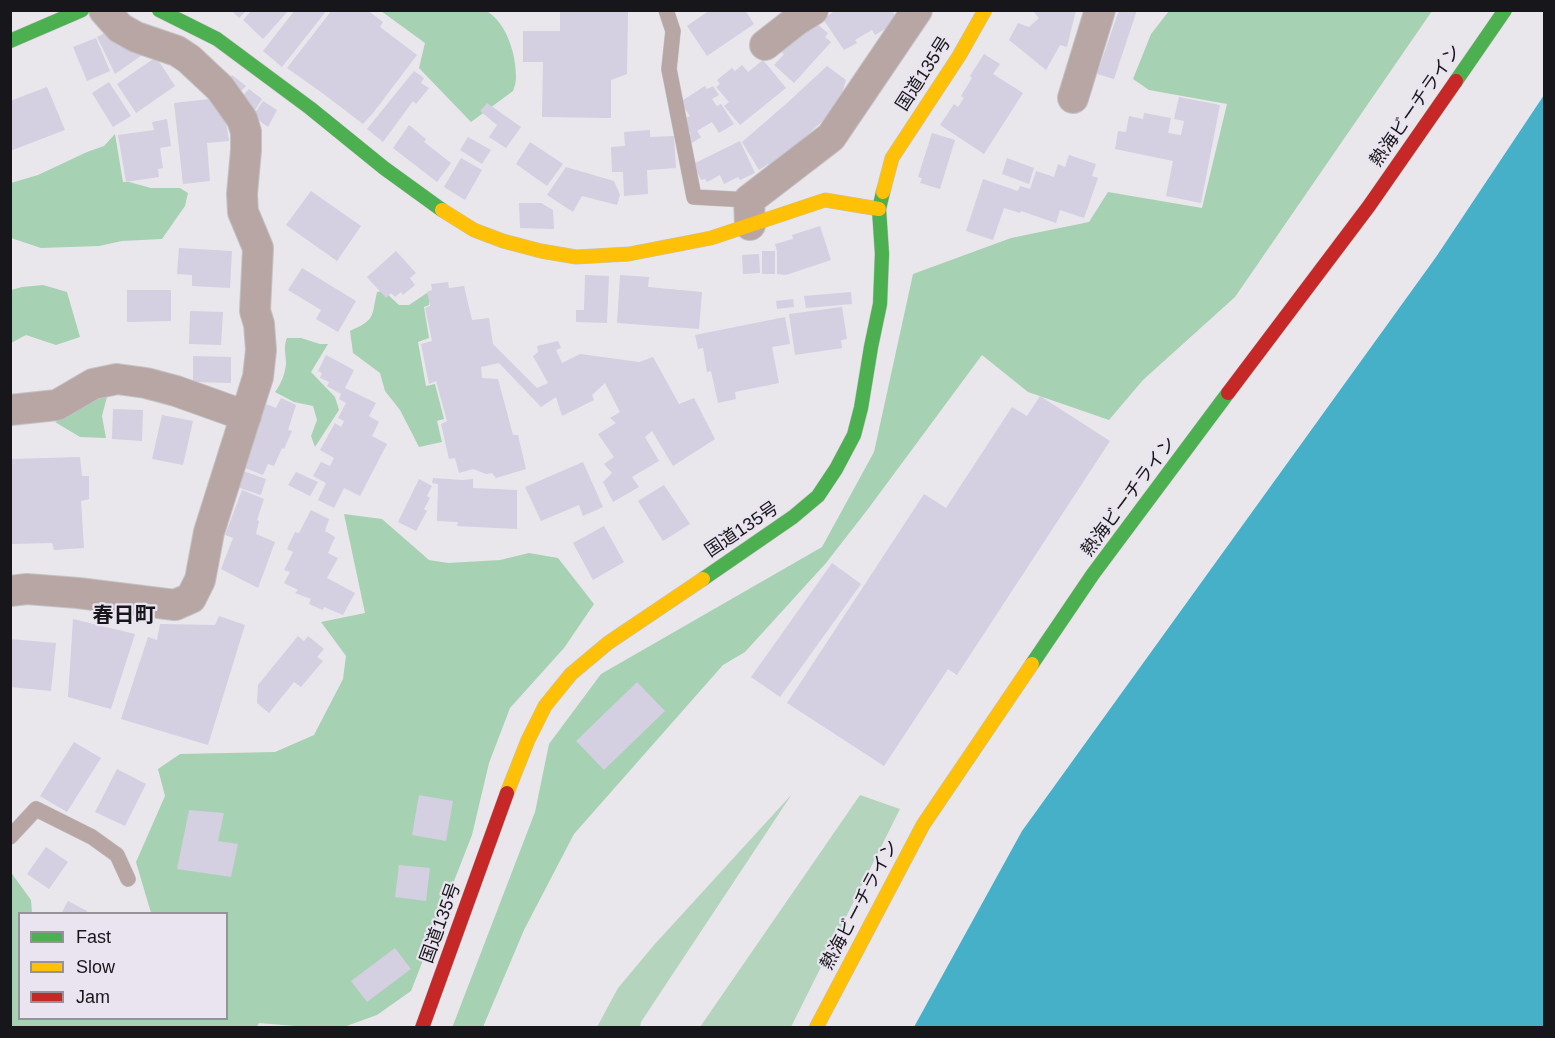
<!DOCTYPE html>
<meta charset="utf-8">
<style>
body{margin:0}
#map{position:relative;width:1555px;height:1038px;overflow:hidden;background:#e9e7ec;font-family:Arial,sans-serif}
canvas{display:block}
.frame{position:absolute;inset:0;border:12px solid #17161a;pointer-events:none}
.legend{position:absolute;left:18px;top:912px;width:210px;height:108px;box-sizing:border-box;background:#e9e4ef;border:2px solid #95929a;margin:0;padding:8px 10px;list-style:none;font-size:18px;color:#17161a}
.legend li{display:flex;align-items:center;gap:12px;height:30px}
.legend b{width:30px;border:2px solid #95929a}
</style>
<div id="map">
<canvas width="1555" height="1038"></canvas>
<div class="frame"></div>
<ul class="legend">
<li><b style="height:8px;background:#4caf50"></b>Fast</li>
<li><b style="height:8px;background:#ffc107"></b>Slow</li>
<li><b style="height:8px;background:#c62828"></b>Jam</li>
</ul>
</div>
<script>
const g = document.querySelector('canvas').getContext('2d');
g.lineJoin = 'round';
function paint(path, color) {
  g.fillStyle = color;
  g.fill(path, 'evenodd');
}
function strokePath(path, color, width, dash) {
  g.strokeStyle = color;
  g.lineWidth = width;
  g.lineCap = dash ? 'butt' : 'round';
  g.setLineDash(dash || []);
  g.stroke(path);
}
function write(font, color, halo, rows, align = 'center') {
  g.font = font + ' Arial,"Noto Sans JP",sans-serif';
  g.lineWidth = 4.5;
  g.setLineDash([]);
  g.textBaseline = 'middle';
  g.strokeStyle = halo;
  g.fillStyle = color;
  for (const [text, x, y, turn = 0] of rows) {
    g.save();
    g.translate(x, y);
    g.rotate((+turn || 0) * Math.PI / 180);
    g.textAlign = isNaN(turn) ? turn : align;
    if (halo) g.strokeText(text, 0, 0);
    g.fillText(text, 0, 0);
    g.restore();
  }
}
const green = new Path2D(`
 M792,794L641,1022L640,1027H597L618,988L654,945Z
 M860,795L900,809L791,1027H700Z`);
const forest = new Path2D(`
 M381,11H487C507,24 516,54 516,77C516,81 515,86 513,91L471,122L419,68L425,43Z
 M1169,11H1432L1235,297L1143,380L1109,420L1028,392L982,355L868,509L826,563L745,652L723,665L574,834L524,930L483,1027L452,1028L535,812L549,744L601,674L822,547L874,452L913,274L1011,238L1089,222L1108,192L1202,208L1227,104L1149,90L1133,79L1151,34Z
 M115,134L123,182H129L151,188H180L188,193L185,206L162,239L122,241L99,246L41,248L11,238V183L38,175L87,152L104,146Z
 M43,285L67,292L80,337L56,345L26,335L11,343V290L22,287Z
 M384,291L399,305H409L430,291L429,305L424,307L429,338L418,342L426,386L435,384L444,419L437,421L442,442L419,447L400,410L385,391L380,373L353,353L350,331C376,319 371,318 377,292Z
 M287,338H301L320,344H328L311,372L335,397L339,410L315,447L311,436L317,420L313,406L294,402L275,392C281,384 285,374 286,364C286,354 283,347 287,338Z
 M93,396L107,397L102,416L106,438L80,437L55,422L70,415Z
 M344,514L382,519L429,560L448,563L500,560L529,553L558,558L594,604L564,648L510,708L489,763L472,835L411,991L377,1015L341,1028L307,1027L259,1023L256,1028L11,1027L10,871L31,900L32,913L20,914V1018H226V914L151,913L136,862L165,796L158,769L180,754L275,752L314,735L343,679L346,656L321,622L365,613Z`);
const water = new Path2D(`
 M1544,95V1027H914L1022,831L1436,257Z`);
const building = new Path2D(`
 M231,10H247L239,18Z
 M252,10H289L263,39L243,20Z
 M295,10H327L282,67L263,51Z
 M332,10H367L383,22L380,27L417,55L373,113L363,124L325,95L287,68Z
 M560,10H628L627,74L611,80V118L542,117L543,62H523V31H560Z
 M710,10H745L754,24L707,56L687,26Z
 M836,10H892L898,21L875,35L872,30L855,40L857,43L844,50L823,19Z
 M1032,10H1076L1067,47L1060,45L1046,70L1009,40L1018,23L1029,27L1039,18Z
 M1119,10H1137L1114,79L1097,74Z
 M812,20L828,33L825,37L831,42L794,83L774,65L784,54L779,50Z
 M105,33L119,46L145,53L115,74L97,37Z
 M96,38L110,71L87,81L73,47Z
 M984,54L1000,64L993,74L1023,93L984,154L940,125L954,104L958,107L964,98L961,96L972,78L970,76Z
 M156,57L175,86L136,113L117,84Z
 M763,60L786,88L740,125L724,106L729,102L716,87L720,84L717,80L732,68L735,71L742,65L748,72Z
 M827,66L846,80L838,107L771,168L768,164L759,170L742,142L786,104Z
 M414,71L424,78L421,83L429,88L416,104L413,101L383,142L367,129Z
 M232,75L246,86L239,93L226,83Z
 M109,82L131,116L113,127L92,93Z
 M705,86L707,89L713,86L719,95L712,99L717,106L721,104L734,124L719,133L712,122L697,131L701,137L692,143L688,136L691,134L682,120L690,116L680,102Z
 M47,87L65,130L10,151V101Z
 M249,89L262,99L255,110L240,98Z
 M1179,97L1220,105L1201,203L1166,196L1173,161L1115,149L1118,131L1126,132L1129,116L1143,119L1144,113L1171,118L1168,133L1181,135L1184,121L1174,119Z
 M209,99L226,120L229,141L207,143L210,181L183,184L174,103Z
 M263,101L277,110L268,127L253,116Z
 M487,103L521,127L506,148L489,137L497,125L480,111Z
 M167,119L171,146L160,148L163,168L158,169L159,177L126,182L118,135L154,130L152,122Z
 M409,125L426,139L424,142L451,163L437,182L393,148Z
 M650,130V137L674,136L676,168L647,170L648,194L624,196L623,172H612L611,147L625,146L624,132Z
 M932,133L955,140L940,189L920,183L922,178L918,177Z
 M468,137L491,150L482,164L460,150Z
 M740,141L755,173L740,180L738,177L724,184L720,175L707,182L705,179L701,180L693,164Z
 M530,142L563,164L547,186L516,164Z
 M1069,155L1096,164L1092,176L1098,178L1084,218L1060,210L1056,223L1021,211L1020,213L1004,208L993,240L966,231L983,179L1018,191L1020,186L1030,189L1036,171L1054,177L1058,164L1065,167Z
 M461,158L482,170L465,200L444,187Z
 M1007,158L1034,168L1029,184L1002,174Z
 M566,167L614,181L620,195L617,205L582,196L573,212L547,195Z
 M311,191L361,226L337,261L286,225Z
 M519,203H541L553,210L554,229L520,228Z
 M820,226L831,260L786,275L777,274V251L775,244L793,239L792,235Z
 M179,248L232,251L230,288L192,286V275L177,274Z
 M396,251L416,273L410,278L415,285L403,295L401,292L395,297L391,293L386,298L367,277Z
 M762,251H775V274H762Z
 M759,254L760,273L743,274L742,255Z
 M302,268L356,301L338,332L316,319L321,310L288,290Z
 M585,275L609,276L607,323L576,322V310H584Z
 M620,275L649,277L648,287L702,292L699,329L617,323Z
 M448,282L449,288L464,286L472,320L489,318L493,344L537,388L548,383L533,356L538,352L537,346L558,341L561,348L556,350L562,363L580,354L639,362L653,357L679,404L694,398L715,439L673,466L652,431L645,437L659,461L632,477L639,487L613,502L603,482L612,473L604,464L614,457L598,434L616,423L610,418L620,412L605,383L592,395L594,400L562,416L556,397L541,407L499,363L481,367L482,378L498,379L513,435H518L526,469L496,478L492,473L486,474L473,469L459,473L455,458L449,459L441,424L447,421L436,381L429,384L421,344L432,341L425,308L430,306L427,292L432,290L431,284Z
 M127,290H171V321L127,322Z
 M851,292L852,304L806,308L804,296Z
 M793,299L794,307L777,309L776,301Z
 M842,307L847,339L841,340L842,348L795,355L789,314Z
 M190,311L223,312L221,345L189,344Z
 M785,317L790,344L772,347L779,383L735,392L736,399L718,403L711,371L707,372L703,348L698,349L695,335Z
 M326,355L354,370L345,388L376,403L369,416L379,422L372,436L387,444L360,496L344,488L334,508L318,500L326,483L313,476L321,462L330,466L334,458L320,450L335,423L341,427L344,421L338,418L346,403L339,399L341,394L327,386L329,382L320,378L322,373L318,371Z
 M193,356L231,357V383L193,382Z
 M1040,396L1110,441L957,675L948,669L884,766L787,703L924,494L946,508L1012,407L1027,416Z
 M281,398L296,405L288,430L292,431L284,449L282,448L274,466L268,464L263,475L245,468L251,451L248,448L266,404L276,408Z
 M113,409L143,410L142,441L112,439Z
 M162,415L193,421L183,465L152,459Z
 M80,457L82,476H89V499L81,501L84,548L54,550L52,543L10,544V459Z
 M583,462L603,507L583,516L579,505L541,521L525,487Z
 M240,470L266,479L261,495L234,486Z
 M296,472L318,482L310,496L288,485Z
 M433,478L463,480L473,479V488L517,490V529L457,526L458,522L437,521L438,484L432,483Z
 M419,479L432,486L427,496L430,498L424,509L427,511L416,531L398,522Z
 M664,485L690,524L663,541L638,501Z
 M242,490L264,499L257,520L259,521L256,534L275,542L258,588L221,569L233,538L225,535Z
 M311,510L329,519L325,531L335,537L328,553L338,558L327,578L355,593L343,615L324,607L323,610L309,604L311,599L295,593L298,590L284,583L290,572L284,570L293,552L287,549L295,532L299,533Z
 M604,526L624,562L593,580L573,543Z
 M832,563L861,584L780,697L751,677Z
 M219,616L245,625L208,745L121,719L148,637L157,640L160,624L215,625Z
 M73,619L135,634L111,709L68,697Z
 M298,636L304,641L308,636L324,649L317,657L323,661L301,687L294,682L269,713L257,703L258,685Z
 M10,639L56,643L51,691L10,687Z
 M637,682L665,711L604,770L576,741Z
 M74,742L101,758L67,812L40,796Z
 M117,769L146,784L125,826L95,812Z
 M419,795L453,801L446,841L412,835Z
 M189,810L224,813L218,841L238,844L231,877L177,869Z
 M46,847L68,862L49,889L27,874Z
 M399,865L430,868L426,901L395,897Z
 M68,901L87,911L86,914H61Z
 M395,948L411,969L367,1002L351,981Z`);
const lane = new Path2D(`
 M666,10L673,31L669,69L694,197L749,200
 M10,837L36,809L92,837L117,855L128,879`);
const street = new Path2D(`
 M765,45L797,20L813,10
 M1073,98L1100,10
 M750,225L749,200L831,137L917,10
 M10,410L57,405L93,384L117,379L146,383L176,391L246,416
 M10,591L27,589L78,593L175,605L191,598L200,580L209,532L258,377L261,350L259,324L255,311L258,248L243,212L242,194L246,150V132L242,119L220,88L189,59L177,51L136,37L120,28L104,10`);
const fast = new Path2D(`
 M159,10L217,39L310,108L384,168L442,210
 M10,41L82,10
 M1456,81L1505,10
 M703,579L793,517L818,496L836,469L854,435L861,408L871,347L880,304L882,254L879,209L883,192
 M1032,664L1093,574L1228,393`);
const slow = new Path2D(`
 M883,192L892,158L959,56L985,10
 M442,210L474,230L503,241L541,251L576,257L629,254L711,238L825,200L879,209
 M507,793L528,740L545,706L571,674L608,643L703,579
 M816,1028L923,825L1032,664`);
const jam = new Path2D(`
 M1228,393L1369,206L1456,81
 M422,1028L507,793`);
const streetNames = [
 ["国道135号",924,74,-57],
 ["熱海ビーチライン",1416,106,-55],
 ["熱海ビーチライン",1129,497,-53],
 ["国道135号",742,530,-34],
 ["熱海ビーチライン",860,905,-62],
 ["国道135号",441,923,-70]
];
const quarterNames = [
 ["春日町",124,616]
];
paint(green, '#b5d4be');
paint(forest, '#a7d1b3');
paint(water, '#46b0c8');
paint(building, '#d4cfe1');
strokePath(lane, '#c3c2c5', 16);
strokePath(street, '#c3c2c5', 32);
strokePath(fast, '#c3c2c5', 15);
strokePath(slow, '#c3c2c5', 15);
strokePath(jam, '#c3c2c5', 15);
strokePath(lane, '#b8a6a4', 15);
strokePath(street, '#b8a6a4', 30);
strokePath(fast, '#4caf50', 14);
strokePath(slow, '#ffc107', 14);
strokePath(jam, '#c62828', 14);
write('18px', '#17161a', '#e9e4ef', streetNames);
write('bold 21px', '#17161a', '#e9e4ef', quarterNames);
</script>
